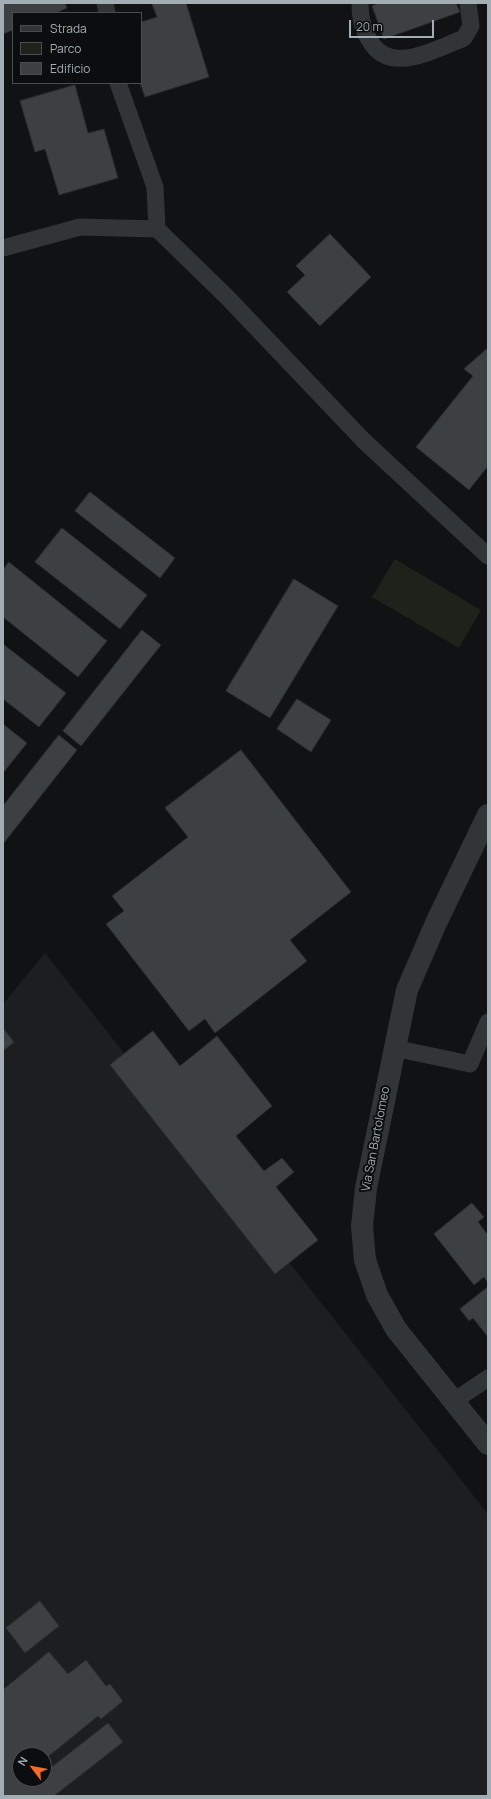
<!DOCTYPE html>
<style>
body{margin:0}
#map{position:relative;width:491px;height:1799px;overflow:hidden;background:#111213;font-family:Manrope,sans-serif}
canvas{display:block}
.frame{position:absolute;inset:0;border:4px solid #a2aeb4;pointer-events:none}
.legend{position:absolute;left:12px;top:12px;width:130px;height:72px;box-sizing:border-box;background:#0c0d0e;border:1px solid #484d50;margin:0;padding:5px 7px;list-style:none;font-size:12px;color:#a2aeb4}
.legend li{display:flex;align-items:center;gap:8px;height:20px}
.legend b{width:20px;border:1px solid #484d50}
.north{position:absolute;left:12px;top:1747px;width:40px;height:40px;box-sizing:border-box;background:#0c0d0e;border:1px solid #484d50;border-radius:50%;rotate:302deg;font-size:11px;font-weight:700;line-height:16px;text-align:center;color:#a2aeb4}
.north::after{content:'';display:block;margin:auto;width:14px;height:18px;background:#f76b25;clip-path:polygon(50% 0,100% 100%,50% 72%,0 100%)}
.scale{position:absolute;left:349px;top:20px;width:85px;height:18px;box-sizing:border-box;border:2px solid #a2aeb4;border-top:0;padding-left:5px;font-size:12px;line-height:14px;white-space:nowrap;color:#a2aeb4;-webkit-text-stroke:3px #0c0d0e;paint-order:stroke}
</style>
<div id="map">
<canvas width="491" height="1799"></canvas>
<div class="frame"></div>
<ul class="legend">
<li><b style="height:5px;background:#323538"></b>Strada</li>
<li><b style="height:11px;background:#1d231b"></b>Parco</li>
<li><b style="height:11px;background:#3d4043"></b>Edificio</li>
</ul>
<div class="north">N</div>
<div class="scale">20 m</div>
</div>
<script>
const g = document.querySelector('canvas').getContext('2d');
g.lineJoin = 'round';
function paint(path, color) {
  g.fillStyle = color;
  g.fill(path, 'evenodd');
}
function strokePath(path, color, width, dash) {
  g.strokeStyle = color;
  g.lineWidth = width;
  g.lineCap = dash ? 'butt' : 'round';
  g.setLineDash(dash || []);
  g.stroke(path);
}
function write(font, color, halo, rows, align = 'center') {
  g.font = font + ' Manrope,sans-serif';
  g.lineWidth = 4;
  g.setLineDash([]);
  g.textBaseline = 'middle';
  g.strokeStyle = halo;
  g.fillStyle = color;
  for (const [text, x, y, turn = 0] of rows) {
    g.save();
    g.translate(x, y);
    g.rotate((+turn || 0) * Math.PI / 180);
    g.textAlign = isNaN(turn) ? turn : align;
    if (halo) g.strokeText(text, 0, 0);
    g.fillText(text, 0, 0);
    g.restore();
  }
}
const built = new Path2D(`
 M45,953L488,1514V1796H3V1004ZM20,1755H44V1779H20Z`);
const green = new Path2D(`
 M395,559L481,610L459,648L372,597Z`);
const building = new Path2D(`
 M3,3H65L67,8L56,13H13V30L3,34Z
 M154,3H186L209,77L145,97L140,83L141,22L157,17L152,4Z
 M379,3H456L460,12L384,39L372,6Z
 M75,85L88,133L104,129L118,178L59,195L45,149L35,152L20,101Z
 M330,234L371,277L320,326L287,292L305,275L296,266Z
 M488,348V466L469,490L416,447L473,376L464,369Z
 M90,492L175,558L160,578L75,511Z
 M62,528L147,595L120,629L35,562Z
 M9,562L107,641L78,677L3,617V570Z
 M294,579L338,606L270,718L226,691Z
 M142,630L161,645L81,746L63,731Z
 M3,644L66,693L39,727L3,699Z
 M297,699L331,720L311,752L277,729Z
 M3,724L27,743L3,773Z
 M59,735L77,750L3,844V806Z
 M241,750L351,892L290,940L307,961L215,1033L205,1019L189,1031L106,924L124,911L112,896L188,837L165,808Z
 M3,1028L14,1042L3,1051Z
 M153,1031L180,1066L217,1036L272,1106L236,1136L264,1171L282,1158L294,1172L276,1187L318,1240L275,1274L110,1065Z
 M472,1203L484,1217L478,1222L488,1235V1283L484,1277L474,1285L434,1234Z
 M488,1287V1337L473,1318L469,1321L460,1309Z
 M40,1601L59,1626L25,1653L6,1628Z
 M49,1652L68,1674L86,1660L106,1686L110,1684L123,1701L101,1719L98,1716L44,1760V1755H20V1779H34L35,1780L44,1779V1773L108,1723L123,1742L54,1796H3V1690Z`);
const lane = new Path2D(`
 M105,3L107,13
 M360,3C360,16 363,31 370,41C390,76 436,49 464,38L471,26L468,3
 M118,83L155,187L157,229
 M3,248L80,227L157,229L227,297L364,441L488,556
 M394,1048L470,1064L488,1022
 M454,1401L488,1378`);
const street = new Path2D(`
 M488,815L436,923L407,990L366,1188L362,1226L365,1260L377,1295L396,1329L488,1444`);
const streetNames = [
 ["Via San Bartolomeo",376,1139,-79]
];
paint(built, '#1d1e20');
paint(green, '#1d231b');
paint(building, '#3d4043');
strokePath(building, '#2b2c2f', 1);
strokePath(lane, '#323538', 17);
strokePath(street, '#323538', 22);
write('12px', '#a2aeb4', '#0c0d0e', streetNames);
</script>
